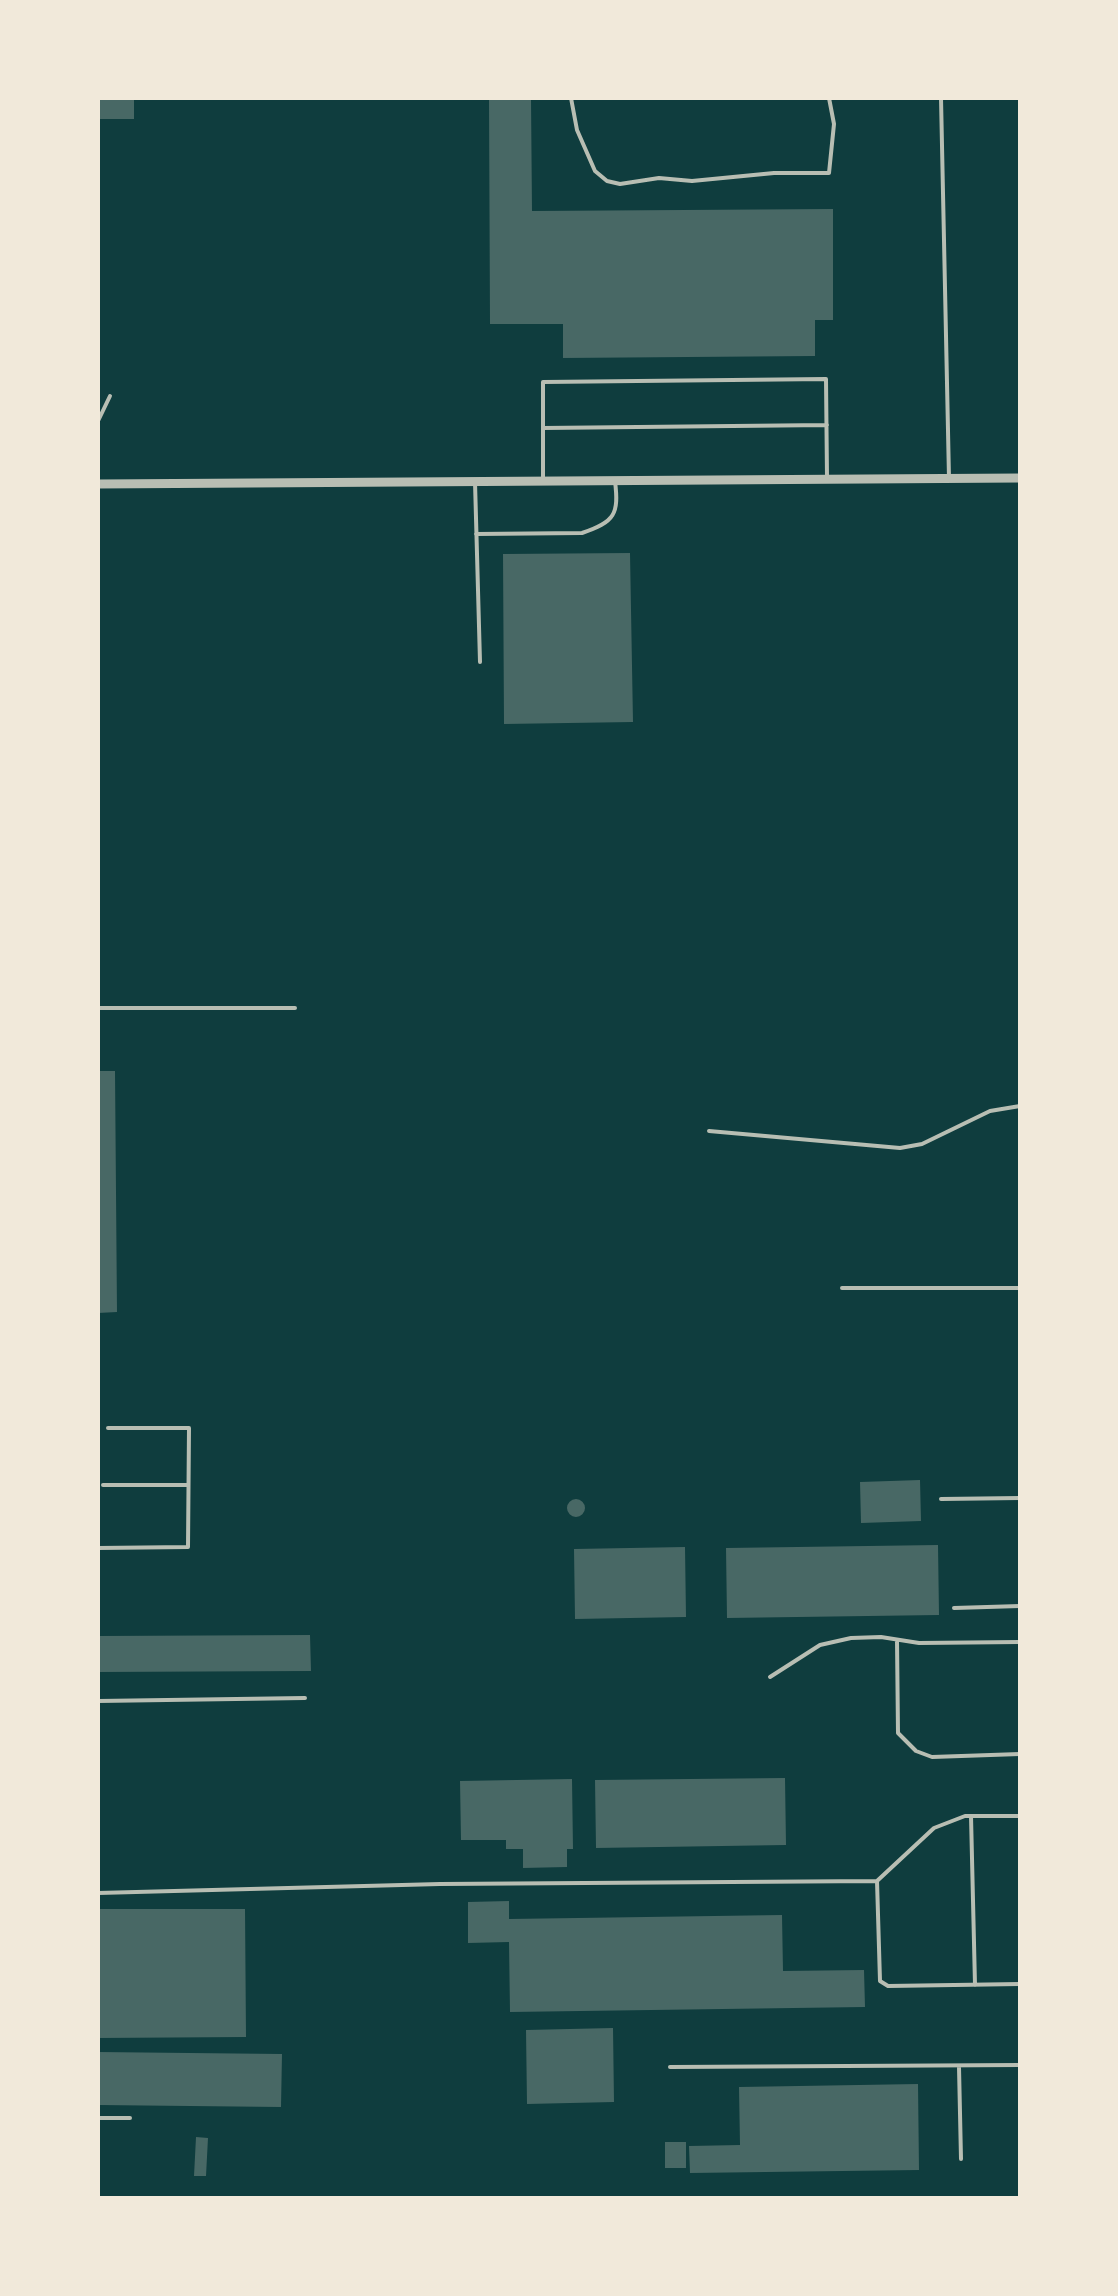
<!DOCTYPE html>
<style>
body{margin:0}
#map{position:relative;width:1118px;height:2296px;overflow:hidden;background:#0f3d3e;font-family:"DejaVu Sans",sans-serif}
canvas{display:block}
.frame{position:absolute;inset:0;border:100px solid #f1e9da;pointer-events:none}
</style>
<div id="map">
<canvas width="1118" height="2296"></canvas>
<div class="frame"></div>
</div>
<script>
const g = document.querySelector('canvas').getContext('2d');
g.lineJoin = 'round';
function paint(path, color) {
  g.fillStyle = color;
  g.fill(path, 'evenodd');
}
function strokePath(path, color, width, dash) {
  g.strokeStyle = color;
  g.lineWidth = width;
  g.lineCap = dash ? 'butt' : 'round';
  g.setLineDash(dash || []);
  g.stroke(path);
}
const building = new Path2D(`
 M98,98H134V119H98Z
 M489,98H531L532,211L833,209V320H815V356L563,358V324H490Z
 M630,553L633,722L504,724L503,554Z
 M98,1071H115L117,1312L98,1313Z
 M920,1480L921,1521L861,1523L860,1482Z
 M567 1508a9 9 0 1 1 18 0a9 9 0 1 1-18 0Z
 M938,1545L939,1615L727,1618L726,1548Z
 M685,1547L686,1617L575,1619L574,1549Z
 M310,1635L311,1671L98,1672V1636Z
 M785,1778L786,1845L596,1848L595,1780Z
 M572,1779L573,1849H567V1867L523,1868V1849H506V1840H461L460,1781Z
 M509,1901V1919L782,1915L783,1971L864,1970L865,2007L510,2012L509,1942L468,1943V1902Z
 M98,1909H245L246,2037L98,2038Z
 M613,2028L614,2102L527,2104L526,2030Z
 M98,2052L282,2054L281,2107L98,2105Z
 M918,2084L919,2170L690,2173L689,2146L740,2145L739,2087Z
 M196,2137L208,2138L206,2176H194Z
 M665,2142H686V2168H665Z`);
const service = new Path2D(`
 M571,98L577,130L595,171L607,181L620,184L659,178L692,181L774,173H829L834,124L829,98
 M941,98L949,478
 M98,421L110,396
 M543,428L827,425
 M543,481V382L826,379L827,477
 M475,482L480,662
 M476,534L582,533C615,522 619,514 615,481
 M98,1008H295
 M709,1131L900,1148L922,1144L990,1111L1020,1106
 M842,1288H1020
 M103,1485H188
 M941,1499L1020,1498
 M98,1548L188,1547L189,1428H108
 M954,1608L1020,1606
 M897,1640L898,1733L916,1751L932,1757L1020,1754
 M770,1677L820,1645L851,1638L881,1637L919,1643L1020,1642
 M98,1701L305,1698
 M971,1816L975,1985
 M877,1881L880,1981L888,1986L1020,1984
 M98,1893L440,1884L877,1881L934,1828L965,1816H1020
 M670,2067L1020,2065
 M959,2067L961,2159
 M98,2118H130`);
const minor = new Path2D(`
 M98,484L1020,478`);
paint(building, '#486865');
strokePath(service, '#b8beb3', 4);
strokePath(minor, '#b8beb3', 9);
</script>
